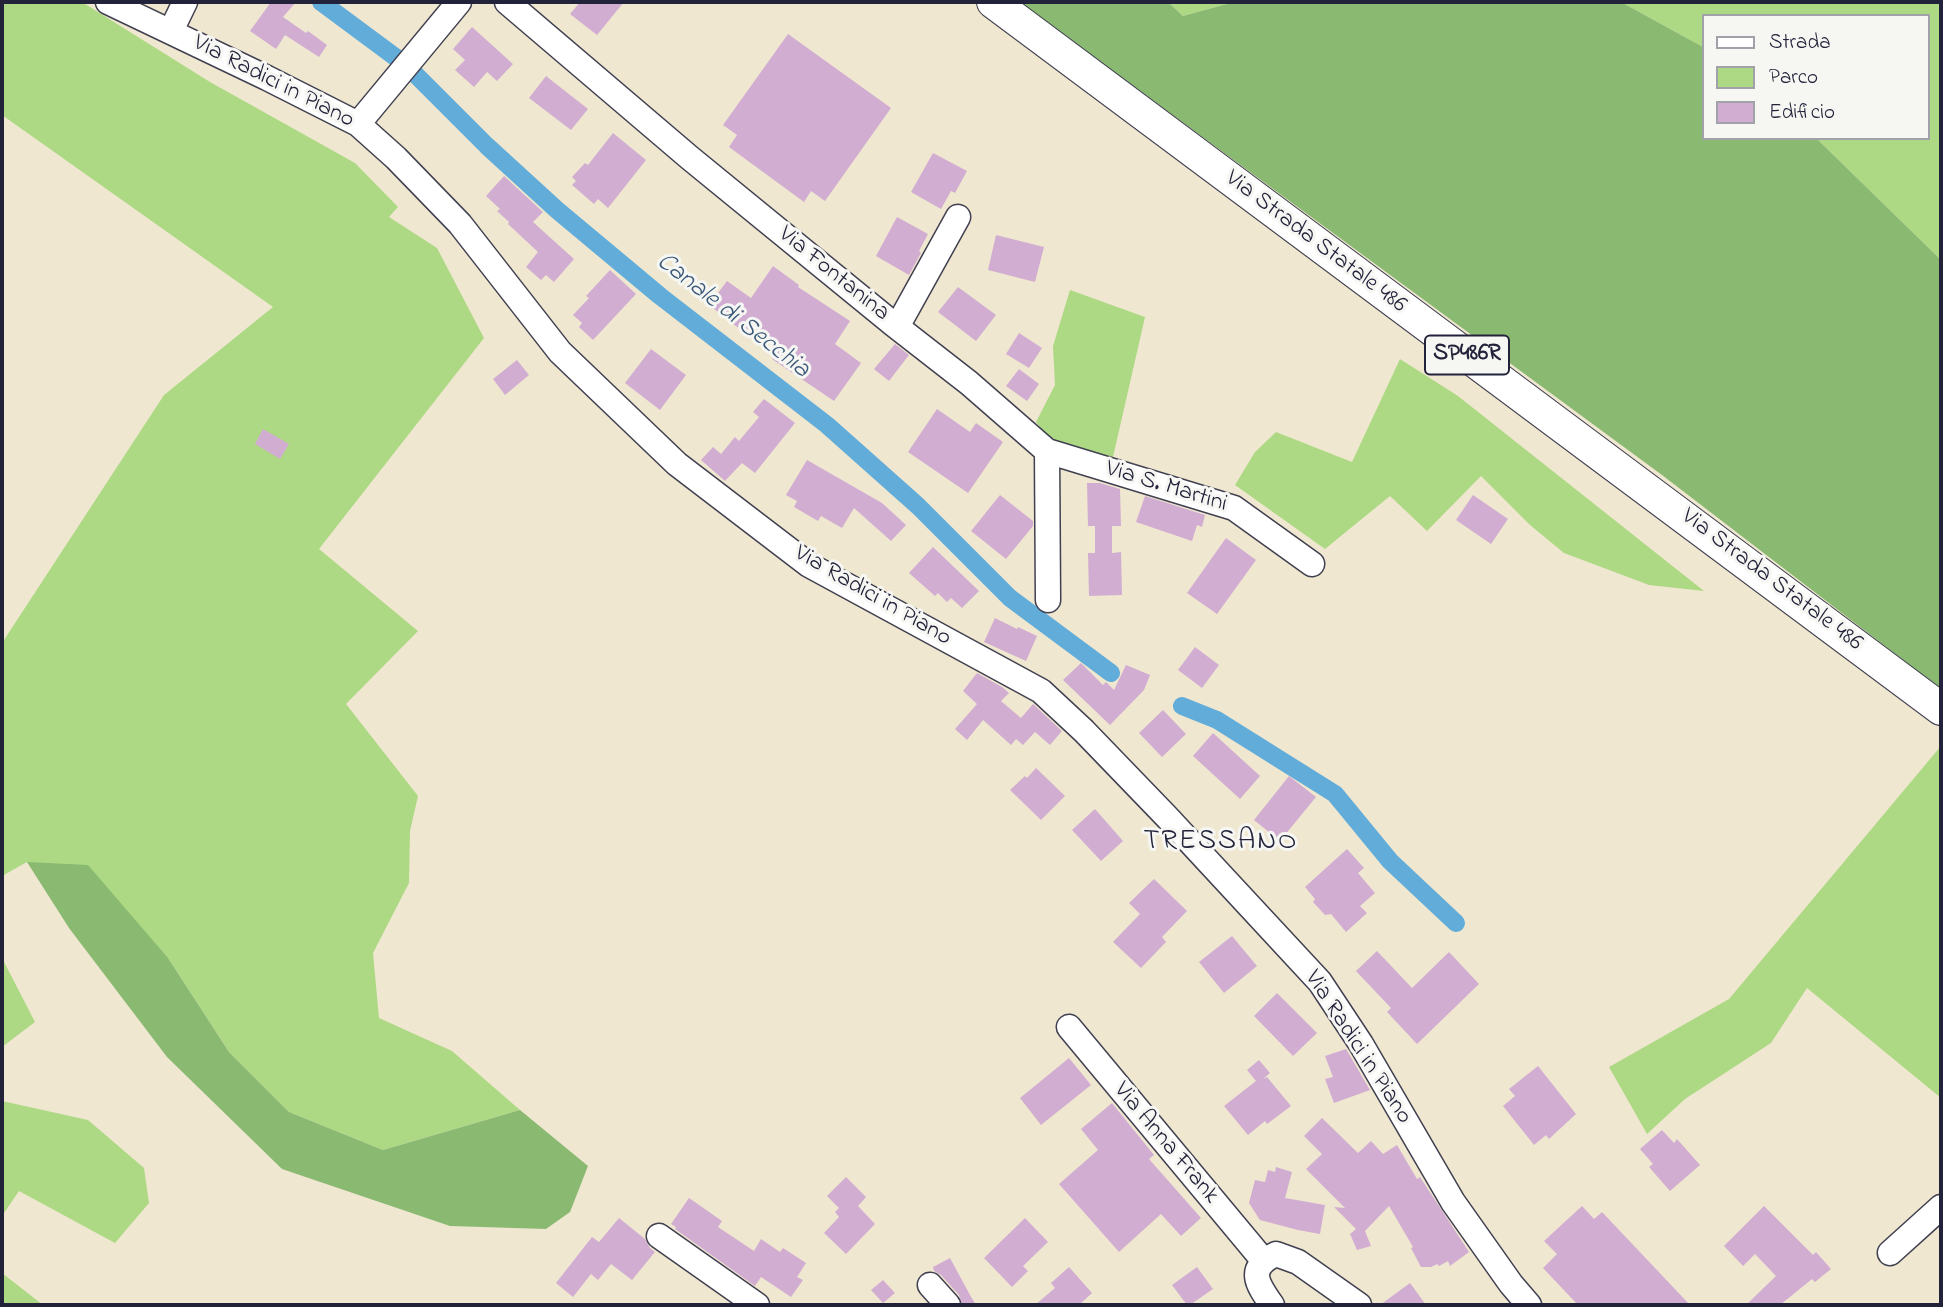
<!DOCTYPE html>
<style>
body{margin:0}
#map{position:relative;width:1943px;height:1307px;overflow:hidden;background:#efe7d0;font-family:"Indie Flower",sans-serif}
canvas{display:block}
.frame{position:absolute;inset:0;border:4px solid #22223b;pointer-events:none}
.legend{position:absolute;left:1702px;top:14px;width:228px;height:126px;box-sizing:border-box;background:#f6f6f2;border:2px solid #a1a1a9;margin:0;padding:9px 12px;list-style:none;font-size:21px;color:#22223b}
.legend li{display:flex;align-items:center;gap:14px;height:35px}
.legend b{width:35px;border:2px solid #a1a1a9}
</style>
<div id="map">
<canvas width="1943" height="1307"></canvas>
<div class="frame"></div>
<ul class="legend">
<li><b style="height:9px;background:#fff"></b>Strada</li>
<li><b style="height:19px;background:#aed984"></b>Parco</li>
<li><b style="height:19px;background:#d2add2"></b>Edificio</li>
</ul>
</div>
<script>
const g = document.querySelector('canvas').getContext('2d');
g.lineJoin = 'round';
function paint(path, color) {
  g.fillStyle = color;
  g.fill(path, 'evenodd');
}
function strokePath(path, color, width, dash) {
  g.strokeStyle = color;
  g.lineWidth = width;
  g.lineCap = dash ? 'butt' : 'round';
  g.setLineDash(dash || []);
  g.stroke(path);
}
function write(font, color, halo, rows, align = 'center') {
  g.font = font + ' "Indie Flower",sans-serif';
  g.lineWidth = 6;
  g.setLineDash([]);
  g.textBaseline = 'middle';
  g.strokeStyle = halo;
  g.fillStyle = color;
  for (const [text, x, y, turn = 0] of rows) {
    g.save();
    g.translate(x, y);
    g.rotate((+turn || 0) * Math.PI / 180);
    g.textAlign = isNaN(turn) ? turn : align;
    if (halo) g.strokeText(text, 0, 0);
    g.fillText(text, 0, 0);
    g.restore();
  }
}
const green = new Path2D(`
 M2,2H82L210,82L355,163L398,207L389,217L437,248L484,338L319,549L418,631L346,704L418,796L410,831L409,883L373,953L379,1018L452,1051L520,1110L383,1150L289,1112L229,1052L168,958L27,862L2,876V643L164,395L273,307L2,115Z
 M1168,2H1234L1183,16Z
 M1621,2H1941V260L1816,138H1927V16H1703V47Z
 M1070,290L1145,317L1113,457L1052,442L1036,422L1055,385L1053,346Z
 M1400,359L1458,396L1704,591L1649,585L1564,553L1530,525L1481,476L1427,531L1390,496L1325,549L1235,485L1255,452L1276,432L1352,462Z
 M1941,746V1098L1807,988L1771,1043L1685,1099L1647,1134L1609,1067L1729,999Z
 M2,958L35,1022L2,1047Z
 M2,1101L88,1120L144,1168L149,1203L115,1243L19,1191L2,1216Z
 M2,1273L43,1305H2Z`);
const forest = new Path2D(`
 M1019,2H1168L1183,16L1234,2H1621L1703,47V138H1816L1941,260V689L1662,475Z
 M27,862L88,865L168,958L229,1052L289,1112L383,1150L520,1110L588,1166L570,1212L546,1229L450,1226L282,1169L167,1057L69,928Z`);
const canal = new Path2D(`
 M321,2L406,65L487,146L557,210L660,296L827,425L918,506L1010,598L1111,673
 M1182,706L1217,720L1335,794L1390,861L1456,923`);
const building = new Path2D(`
 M271,2H296L283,17L306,33L308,31L327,45L319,57L285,35L276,49L250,31Z
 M580,2H624L597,35L570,14Z
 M472,27L513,64L497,81L487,72L474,87L455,70L465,60L453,49Z
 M788,34L891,108L825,201L811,191L804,202L729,147L737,135L723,125Z
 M546,76L588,109L571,130L529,98Z
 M613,133L646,160L608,208L598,199L594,204L572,185L576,181L572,177L585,163L588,165Z
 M933,153L967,171L955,193L951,191L941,209L911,192Z
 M504,176L543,212L533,222L574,259L554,282L546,275L541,280L526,267L538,252L508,224L509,222L497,211L500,209L486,196Z
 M897,217L928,234L919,251L921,253L909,275L876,256Z
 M996,235L1044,247L1035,282L988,270Z
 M773,266L799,285L798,287L850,321L835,344L861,363L834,401L772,359L782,346L763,331L755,341L709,305L727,281L751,298Z
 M610,270L636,294L593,340L579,327L582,323L573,315L589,298L586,296Z
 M958,287L996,315L976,341L938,312Z
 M1019,333L1042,348L1029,368L1006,354Z
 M895,344L909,355L889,381L874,369Z
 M651,349L686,375L660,410L625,383Z
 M517,360L529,375L505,395L493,379Z
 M1019,369L1039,384L1027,401L1006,386Z
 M764,399L795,423L755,473L742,463L725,481L701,460L713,447L721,454L735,437L739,441L759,417L753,412Z
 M937,409L970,432L976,423L1003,442L968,493L908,452Z
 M263,429L289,444L280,459L255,444Z
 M807,460L882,503L906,525L891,541L854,508L842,528L821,516L818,521L794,507L797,501L786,495Z
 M1087,483H1100L1120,489L1121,526H1112V553L1121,552L1122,595L1089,596L1088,553H1095V526H1088Z
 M1000,495L1033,521V526L1006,559L971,531Z
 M1473,495L1508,519L1491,544L1456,520Z
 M1145,496L1205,515L1202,527L1197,525L1192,541L1136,522Z
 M1226,538L1256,560L1217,614L1187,593Z
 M933,547L979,591L962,608L951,598L947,602L938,593L935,596L909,573Z
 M995,618L1017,629L1018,627L1037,636L1026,661L984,642Z
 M1195,647L1219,665L1202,688L1178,670Z
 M1081,663L1103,685L1106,682L1114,690L1126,665L1150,675L1144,690L1110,725L1063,680Z
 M977,673L1002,687L1009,693L1001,701L1021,718L1033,704L1062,731L1050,745L1035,732L1023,745L1016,739L1011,745L983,720L967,740L955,729L977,704L963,691Z
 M1163,710L1186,734L1162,757L1139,733Z
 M1213,733L1260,776L1240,799L1193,756Z
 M1036,768L1065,796L1041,820L1010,790L1025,776L1027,778Z
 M1289,776L1316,797L1280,841L1254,820Z
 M1095,809L1123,841L1101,861L1072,830Z
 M1347,849L1364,868L1358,873L1375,893L1360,906L1367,913L1346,932L1331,914L1325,915L1313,902L1315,899L1305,887Z
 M1154,879L1187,911L1162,937L1166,942L1141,968L1113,942L1140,914L1129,903Z
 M1232,936L1257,966L1224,993L1199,962Z
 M1377,951L1412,988L1449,952L1479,984L1417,1044L1387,1012L1391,1008L1356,971Z
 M1277,993L1317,1033L1293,1056L1254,1016Z
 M1346,1049L1370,1090L1334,1103L1325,1079L1333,1077L1325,1056Z
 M1069,1058L1091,1085L1041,1125L1020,1098Z
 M1259,1060L1270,1073L1263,1079L1267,1077L1291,1106L1267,1124L1265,1121L1248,1135L1224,1106L1256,1081L1247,1070Z
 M1538,1066L1576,1114L1549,1139L1546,1135L1534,1145L1503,1106L1515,1096L1509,1089Z
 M1112,1103L1154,1155L1149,1159L1201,1218L1181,1236L1161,1214L1119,1252L1059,1184L1098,1150L1081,1129Z
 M1322,1118L1358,1153L1371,1141L1383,1154L1397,1145L1417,1179L1420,1177L1469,1252L1450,1266L1448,1261L1439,1266L1437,1264L1431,1267H1421L1411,1248L1413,1247L1389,1206L1365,1231L1371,1246L1357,1250L1350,1234L1356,1229L1334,1207L1345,1208L1306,1169L1322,1154L1304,1136Z
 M1662,1130L1674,1143L1677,1139L1700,1165L1670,1191L1649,1167L1653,1164L1640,1149Z
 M1276,1167L1292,1172L1285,1198L1325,1205L1320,1234L1298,1230L1260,1220L1249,1203L1255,1180L1265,1182L1268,1170L1275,1172Z
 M846,1177L866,1197L858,1206L875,1224L846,1254L824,1233L839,1217L835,1212L839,1208L827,1196Z
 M689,1198L722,1221L718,1227L754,1251L761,1239L780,1252L783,1248L806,1263L797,1277L803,1280L791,1297L761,1277L755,1286L675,1229L676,1227L671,1224Z
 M1582,1206L1594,1219L1602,1212L1690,1305H1578L1543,1268L1557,1254L1544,1241Z
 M1764,1206L1813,1255L1816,1252L1831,1269L1815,1282L1812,1279L1780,1305H1746L1776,1276L1755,1254L1743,1266L1724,1246Z
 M619,1218L645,1239L650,1248L655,1252L632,1280L611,1264L598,1280L591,1274L573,1297L556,1283L592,1237L599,1242Z
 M1025,1218L1048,1242L1023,1266L1028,1271L1012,1287L984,1258Z
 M950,1258L970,1295L976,1305H962L959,1295L941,1275L934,1271L933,1267Z
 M1069,1267L1092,1293L1079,1305H1035L1055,1288L1051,1283Z
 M1197,1267L1213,1289L1190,1305H1187L1172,1285Z
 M883,1280L895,1293L883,1303L871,1290Z
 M1410,1283L1426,1305H1380Z`);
const minor = new Path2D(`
 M108,2L267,78L358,124L396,158L460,224L560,352L677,464L809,565L1041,691L1084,731L1167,817L1320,982L1361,1044L1453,1202L1511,1284L1529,1305
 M507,2L690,158L892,323L969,383L1047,451L1234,508L1312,564
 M171,31L185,2
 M358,124L459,2
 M897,327L958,217
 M1047,451L1048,600
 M1069,1027L1263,1260
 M659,1236L757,1305
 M1890,1253L1941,1207
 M930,1285L948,1305
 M1272,1305C1257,1284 1246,1268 1276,1254L1298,1262L1359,1305`);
const major = new Path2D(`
 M993,2L1941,709`);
const shields = [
 [1467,355,84]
];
const shieldNames = [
 ["SP486R",1467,355]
];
const streetNames = [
 ["Via Radici in Piano",273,83,27],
 ["Via Strada Statale 486",1315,243,37],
 ["Via Fontanina",833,275,39],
 ["Via S. Martini",1166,488,17],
 ["Via Strada Statale 486",1771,581,37],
 ["Via Radici in Piano",872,597,30],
 ["Via Radici in Piano",1357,1048,57],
 ["Via Anna Frank",1165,1144,50]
];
const waterNames = [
 ["Canale di Secchia",732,317,38]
];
const quarterNames = [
 ["TRESSANO",1221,843]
];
paint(green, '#aed984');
paint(forest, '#8ab972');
strokePath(canal, '#61acd9', 18);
paint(building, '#d2add2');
strokePath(minor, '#414051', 27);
strokePath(major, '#414051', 34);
strokePath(minor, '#fff', 24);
strokePath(major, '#fff', 32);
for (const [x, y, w] of shields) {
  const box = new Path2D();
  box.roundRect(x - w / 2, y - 19.5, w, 39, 5);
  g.fillStyle = '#f6f6f2';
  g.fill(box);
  strokePath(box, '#22223b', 2);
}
write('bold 23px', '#22223b', null, shieldNames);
write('24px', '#22223b', '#f6f6f2', streetNames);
write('italic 26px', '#3b597a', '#f6f6f2', waterNames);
g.letterSpacing = '2px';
write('28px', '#22223b', '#f6f6f2', quarterNames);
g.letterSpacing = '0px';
</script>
